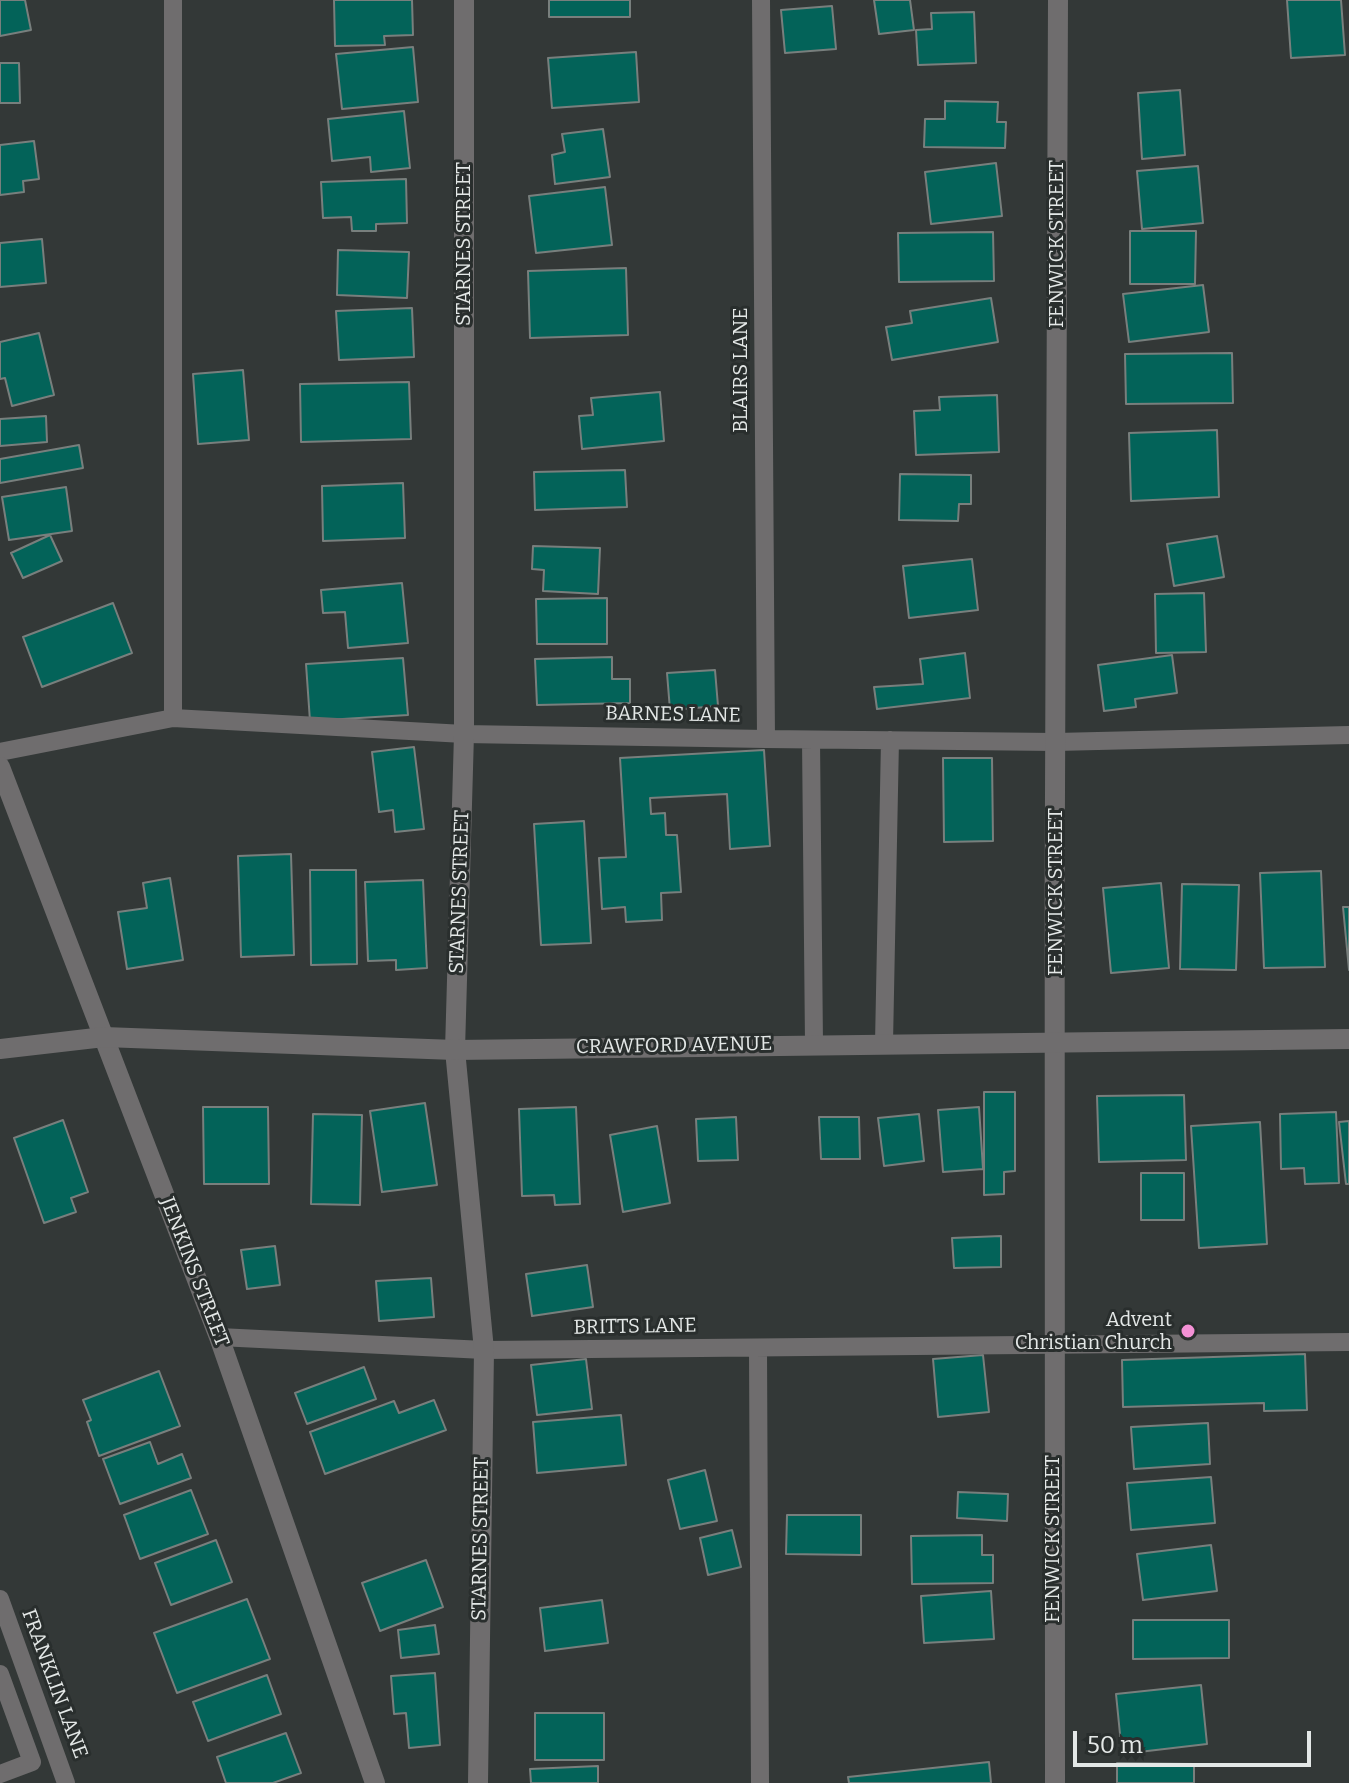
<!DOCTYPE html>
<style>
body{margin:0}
#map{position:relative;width:1349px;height:1783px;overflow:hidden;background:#333837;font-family:Bitter,serif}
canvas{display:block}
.scale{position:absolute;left:1073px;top:1731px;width:238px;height:36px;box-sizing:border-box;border:4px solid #e4e8e7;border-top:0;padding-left:10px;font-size:24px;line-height:28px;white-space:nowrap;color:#e4e8e7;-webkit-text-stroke:6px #292e2d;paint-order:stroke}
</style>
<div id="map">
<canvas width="1349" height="1783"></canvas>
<div class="scale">50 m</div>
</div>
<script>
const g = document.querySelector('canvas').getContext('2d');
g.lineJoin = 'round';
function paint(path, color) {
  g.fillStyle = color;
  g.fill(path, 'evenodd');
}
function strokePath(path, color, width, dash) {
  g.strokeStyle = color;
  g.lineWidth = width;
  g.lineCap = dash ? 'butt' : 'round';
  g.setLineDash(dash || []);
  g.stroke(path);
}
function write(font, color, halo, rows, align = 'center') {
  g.font = font + ' Bitter,serif';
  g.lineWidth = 6;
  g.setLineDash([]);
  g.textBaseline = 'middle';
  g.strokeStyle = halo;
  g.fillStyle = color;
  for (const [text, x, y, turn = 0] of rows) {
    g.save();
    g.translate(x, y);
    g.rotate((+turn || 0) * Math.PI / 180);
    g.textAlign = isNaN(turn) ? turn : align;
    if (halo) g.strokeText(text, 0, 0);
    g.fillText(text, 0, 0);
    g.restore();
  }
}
const building = new Path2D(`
 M0,0H25L31,30L0,36Z
 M334,0H412L413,35L384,36L385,45L335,46Z
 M549,0H630V17H549Z
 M874,0H910L914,30L879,34Z
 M1287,0H1341L1345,55L1291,58Z
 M832,6L836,49L785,53L781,10Z
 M974,12L976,63L918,65L916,30L932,29L931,13Z
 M413,47L418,102L342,109L336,54Z
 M636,52L639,102L552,108L548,58Z
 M0,63H19L20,103H0Z
 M1180,90L1185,155L1142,159L1138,93Z
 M945,101L998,102L997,122H1006L1005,148L924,147L925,119H945Z
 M404,111L410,168L371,172L370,157L332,161L328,119Z
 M603,129L610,177L555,184L552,155L565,152L562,134Z
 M34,141L39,179L23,181L24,192L0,195V145Z
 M996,163L1002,216L931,224L925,172Z
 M1198,166L1203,223L1142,229L1137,171Z
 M406,179L407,223L376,224V231H352L351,217L323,218L321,182Z
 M605,187L612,245L536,253L529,196Z
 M1130,231H1196L1195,284H1130Z
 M993,232L994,281L899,282L898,233Z
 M42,239L46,283L0,287V243Z
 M338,250L409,252L407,298L337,295Z
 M626,268L628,335L530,338L528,271Z
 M1203,285L1209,332L1129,342L1123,294Z
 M991,298L998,342L892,360L886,327L912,323L910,311Z
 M412,308L414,357L339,360L336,311Z
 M39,333L54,395L12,406L5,378L0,379V342Z
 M1232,353L1233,403L1126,404L1125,354Z
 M243,370L249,440L198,444L193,374Z
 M409,382L411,439L301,442L300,384Z
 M660,392L664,441L582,449L579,416L593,415L591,398Z
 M997,395L999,452L916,455L914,411L940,410L939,397Z
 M46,416L47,442L0,446V419Z
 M1217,430L1219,497L1131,501L1129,433Z
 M79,445L83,468L0,483V459Z
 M625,470L627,507L535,510L534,472Z
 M900,474L971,475V504H959L958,521L899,520Z
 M403,483L405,538L323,541L322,486Z
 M66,487L72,531L9,540L2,497Z
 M50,535L62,561L23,578L11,553Z
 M1217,536L1224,577L1174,586L1167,544Z
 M533,546L600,548L598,594L543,591L544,570L532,569Z
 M972,559L978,610L909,618L903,566Z
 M402,583L408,643L348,648L345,612L323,613L321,590Z
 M1204,593L1206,652L1156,653L1155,594Z
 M607,598V644H537L536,599Z
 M113,603L132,653L42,687L23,637Z
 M965,653L970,698L877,709L874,687L923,684L920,659Z
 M1172,655L1177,693L1135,699L1136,707L1104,711L1098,665Z
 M612,657V679H630V703L537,705L535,659Z
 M403,658L408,715L310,721L306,664Z
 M715,670L718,706L670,710L667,673Z
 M414,747L424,829L395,832L393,810L379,812L372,752Z
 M764,750L770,846L730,849L727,794L650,798L651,814L665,813L666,835H677L681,892L661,893L662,920L626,922L625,907L602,909L599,858L626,857L620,758Z
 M943,758H992L993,841L944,842Z
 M584,821L591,943L541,945L534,824Z
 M291,854L294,955L241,957L238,856Z
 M310,870H356L357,964L311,965Z
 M1321,871L1325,967L1264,968L1260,873Z
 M170,878L183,960L127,969L118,912L147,908L143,883Z
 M423,880L427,968L396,970V960L368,961L365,882Z
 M1161,883L1169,968L1111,973L1103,888Z
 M1182,884L1239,885L1236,970L1180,969Z
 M1343,907H1349V970Z
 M984,1092H1015V1171L1004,1172V1194L984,1195Z
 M1184,1095L1186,1160L1099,1162L1097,1096Z
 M425,1103L437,1185L382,1192L370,1111Z
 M203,1107H268L269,1184H204Z
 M576,1107L580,1204L555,1205L554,1195L522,1196L519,1109Z
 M979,1107L983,1169L943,1172L938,1110Z
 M1336,1112L1339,1183L1305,1184L1304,1168L1281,1169L1280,1114Z
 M313,1114L362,1115L360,1205L311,1204Z
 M919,1114L924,1161L884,1166L878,1118Z
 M736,1117L738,1160L698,1161L696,1119Z
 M819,1117H859L860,1159H821Z
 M63,1120L88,1192L71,1198L76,1212L44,1223L14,1138Z
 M1349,1121V1184H1346L1339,1122Z
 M1260,1122L1267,1244L1199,1248L1191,1126Z
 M657,1126L670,1203L623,1212L610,1135Z
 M1141,1173H1184V1220H1141Z
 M1001,1236V1267L954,1268L952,1238Z
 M275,1246L280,1285L247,1289L241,1250Z
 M587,1265L593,1307L532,1316L526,1274Z
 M431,1278L434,1317L379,1321L376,1281Z
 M1305,1354L1307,1410L1264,1411V1403L1123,1407L1122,1360Z
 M983,1355L989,1412L938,1417L933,1359Z
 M586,1359L592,1409L537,1415L531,1365Z
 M364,1367L376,1399L307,1424L295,1393Z
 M159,1371L180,1426L99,1456L87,1422L91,1420L83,1400Z
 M434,1400L446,1430L325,1474L310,1432L394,1401L399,1413Z
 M621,1415L626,1465L537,1473L533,1422Z
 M1208,1423L1210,1464L1134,1469L1131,1427Z
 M150,1442L158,1464L182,1454L191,1478L120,1504L103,1459Z
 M705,1470L717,1521L680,1529L668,1480Z
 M1211,1477L1215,1523L1131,1530L1127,1483Z
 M191,1490L208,1534L140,1559L124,1515Z
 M958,1492L1008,1494L1007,1521L957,1518Z
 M787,1515H861V1555L786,1554Z
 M732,1530L741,1567L708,1575L700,1538Z
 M982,1535V1555H993V1583L912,1584L911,1536Z
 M216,1540L232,1582L171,1605L155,1563Z
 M1211,1545L1217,1591L1143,1600L1137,1554Z
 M426,1560L443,1607L380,1631L362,1583Z
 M991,1591L994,1639L924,1643L921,1596Z
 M247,1599L270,1659L177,1693L154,1633Z
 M602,1600L608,1643L545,1651L540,1608Z
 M1133,1620H1229V1658L1133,1659Z
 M435,1625L439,1654L401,1658L398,1630Z
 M435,1673L440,1745L409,1748L406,1713L394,1714L391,1676Z
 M267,1675L281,1714L208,1741L193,1702Z
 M1201,1685L1207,1744L1122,1754L1116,1694Z
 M535,1713H604V1760H535Z
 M286,1733L301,1773L273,1783H226L217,1757Z
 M989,1762L991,1783H849L848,1777Z
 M1117,1763L1194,1764V1783H1117Z
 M598,1766V1783H531L530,1769Z`);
const service = new Path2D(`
 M173,0V718
 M761,0L766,739
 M811,740L814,1044
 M0,752L173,718L464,734L766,739L1056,742L1349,735
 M884,1043L890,740
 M219,1337L484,1350L1349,1342
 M758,1348L760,1783
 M0,1599L66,1783
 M0,1674L32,1762L0,1774`);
const minor = new Path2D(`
 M464,0V734L455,1050L484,1350L478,1783
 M0,767L219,1337L375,1783
 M1055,1783C1051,1189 1057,594 1058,0`);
const tertiary = new Path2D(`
 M0,1049L104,1037L455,1050L1349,1039`);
const markers = [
 [1188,1331,8,"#f391d5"]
];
const streetNames = [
 ["STARNES STREET",464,244,-90],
 ["FENWICK STREET",1057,244,-90],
 ["BLAIRS LANE",741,370,-90],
 ["BARNES LANE",673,715,1],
 ["STARNES STREET",460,892,-88],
 ["FENWICK STREET",1056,892,-90],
 ["CRAWFORD AVENUE",674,1046,-1],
 ["JENKINS STREET",194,1272,69],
 ["BRITTS LANE",635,1327,-1],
 ["STARNES STREET",481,1539,-89],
 ["FENWICK STREET",1053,1539,-90],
 ["FRANKLIN LANE",54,1684,70]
];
const poiNames = [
 ["Advent",1172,1320],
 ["Christian Church",1172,1343]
];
paint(building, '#036359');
strokePath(building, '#787f7d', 2);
strokePath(service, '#6f6d6e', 18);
strokePath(minor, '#6f6d6e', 20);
strokePath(tertiary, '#6f6d6e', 20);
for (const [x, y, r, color] of markers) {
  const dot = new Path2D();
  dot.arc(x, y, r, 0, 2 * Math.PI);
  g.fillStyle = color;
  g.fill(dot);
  strokePath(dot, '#292e2d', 3);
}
write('20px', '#e4e8e7', '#292e2d', streetNames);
write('20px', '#e4e8e7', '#292e2d', poiNames, 'right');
</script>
